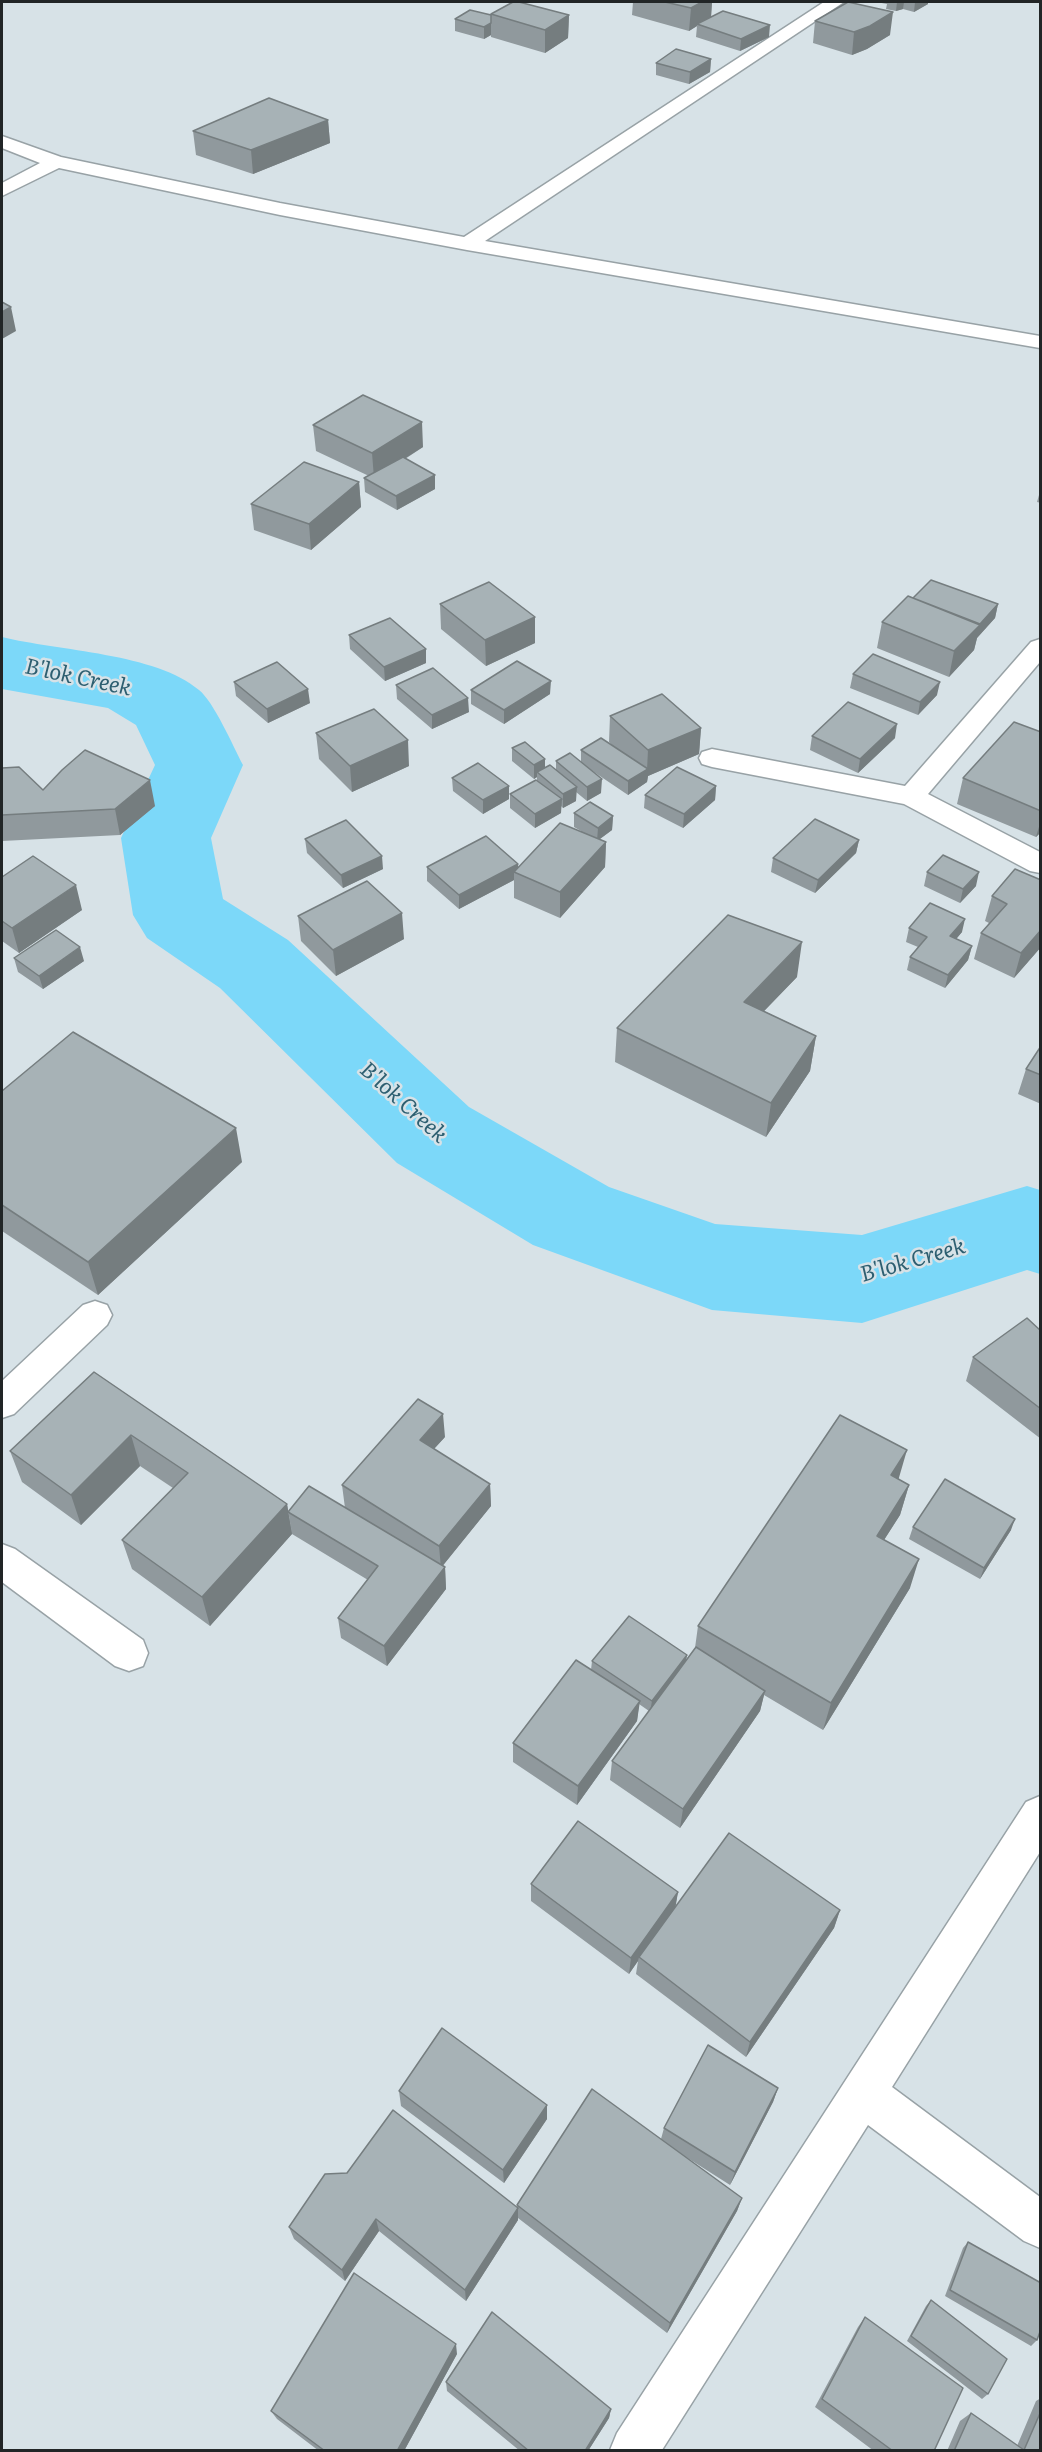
<!DOCTYPE html>
<style>
body{margin:0}
#map{position:relative;width:1042px;height:2452px;overflow:hidden;background:#d7e2e7;font-family:Literata,serif}
canvas{display:block}
.frame{position:absolute;inset:0;border:3px solid #212526;pointer-events:none}
</style>
<div id="map">
<canvas width="1042" height="2452"></canvas>
<div class="frame"></div>
</div>
<script>
const g = document.querySelector('canvas').getContext('2d');
g.lineJoin = 'round';
function paint(path, color) {
  g.fillStyle = color;
  g.fill(path, 'evenodd');
}
function strokePath(path, color, width, dash) {
  g.strokeStyle = color;
  g.lineWidth = width;
  g.lineCap = dash ? 'butt' : 'round';
  g.setLineDash(dash || []);
  g.stroke(path);
}
function write(font, color, halo, rows, align = 'center') {
  g.font = font + ' Literata,serif';
  g.lineWidth = 5;
  g.setLineDash([]);
  g.textBaseline = 'middle';
  g.strokeStyle = halo;
  g.fillStyle = color;
  for (const [text, x, y, turn = 0] of rows) {
    g.save();
    g.translate(x, y);
    g.rotate((+turn || 0) * Math.PI / 180);
    g.textAlign = isNaN(turn) ? turn : align;
    if (halo) g.strokeText(text, 0, 0);
    g.fillText(text, 0, 0);
    g.restore();
  }
}
const river = new Path2D(`
 M2,637C58,651 156,653 199,690C214,702 233,746 243,765L211,838L223,899L288,940L469,1107L609,1187L715,1224L862,1235L1027,1186L1040,1190V1274L1027,1270L862,1323L712,1310L533,1245L397,1163L220,988L147,938L133,915L121,838L155,765L136,725L108,708L2,689Z`);
const minor = new Path2D(`
 M824,2H844L485,241L1040,336V348L467,250L280,215L59,168L2,196V183L40,163L2,148V136L61,157L280,203L464,237Z
 M1040,639V662L928,794L1040,852V873L1030,871L904,804L712,767L702,764L699,758L702,752L712,749L905,786L1031,642Z
 M95,1301L107,1305L112,1315L107,1325L14,1414L2,1418V1381L83,1305Z
 M2,1544L15,1549L143,1640L148,1653L143,1666L129,1671L115,1666L2,1582Z
 M1040,1796V1852L892,2087L1040,2197V2248L1024,2241L868,2125L662,2450H610L617,2433L1026,1802Z`);
const wall = new Path2D(`
 M633,2H712L711,17L769,37L740,51L696,37L697,26L689,31L632,15Z
 M876,2H928V4L914,12L903,9L896,11L886,9L887,4Z
 M491,14L569,15L568,38L545,53L491,37V35L484,39L455,31V19L491,15Z
 M815,21L890,35L867,49L852,55L813,43Z
 M711,59L710,72L689,84L656,75V63Z
 M328,120L330,143L253,174L196,155L193,131Z
 M313,425L423,447L405,459L435,489L397,510L365,492L364,478L369,476L316,451Z
 M359,482L361,507L311,550L254,530L251,504Z
 M1041,488V503L1037,502Z
 M913,598L998,604L995,618L977,638L974,650L949,677L877,648L882,622Z
 M440,604L535,617V643L486,666L441,629Z
 M349,635L426,649V663L385,681L350,649Z
 M853,674L937,695L918,715L850,688Z
 M234,682L310,703L268,723L236,696Z
 M396,685L469,712L432,729L397,699Z
 M471,690L550,694L504,724L471,704Z
 M610,716L701,728L699,754L648,776L647,782L628,795L591,770L601,793L587,801L576,792V801L563,808L561,806V813L535,828L510,808V794L537,780V777L534,779L512,761V748L545,768L556,770V761L581,762V750L612,745L609,742Z
 M1041,732V832L1036,837L957,804L963,778Z
 M316,733L409,766L352,792L319,759Z
 M812,736L895,738L858,773L810,750Z
 M2,768L43,790L155,806L120,835L2,841Z
 M452,778L509,786V799L483,814L453,791Z
 M716,786L715,800L683,828L644,808L645,795Z
 M574,813L613,816L612,830L600,839L606,842L605,867L560,918L514,898V880L459,909L427,881V867H518L581,831L574,827Z
 M305,839L383,869L343,888L307,853Z
 M859,840L856,853L815,893L771,872L773,858Z
 M927,872L976,886L960,903L924,886Z
 M2,877L82,910L19,953L2,941Z
 M1041,880V947L1014,978L974,959L981,933L989,923L985,921L992,896Z
 M298,916L404,939L336,976L301,941Z
 M909,928L962,932L956,939L972,946L968,960L945,988L907,970L910,957L918,947L906,942Z
 M14,958L84,961L43,989L18,972Z
 M797,977L764,1011L816,1036L810,1071L766,1137L615,1062L617,1028Z
 M1041,1046V1104L1018,1094L1026,1069Z
 M2,1091L242,1162L98,1295L2,1231Z
 M1041,1331V1439L966,1381L973,1357Z
 M94,1372L287,1504L292,1534L210,1626L132,1569L122,1540L173,1488L140,1466L81,1525L22,1482L10,1451Z
 M445,1437L434,1449L490,1484L491,1506L442,1566L445,1567L446,1589L387,1666L341,1638L338,1618L368,1580L292,1534L288,1512L345,1508L342,1485Z
 M898,1479L909,1485L900,1515L884,1540L910,1588L823,1730L764,1695L760,1711L680,1828L610,1780L612,1761L649,1711L639,1704L637,1721L577,1805L513,1762V1743L591,1670L592,1661L687,1655L686,1660L695,1648L698,1626Z
 M913,1527L1011,1530L980,1579L909,1539Z
 M531,1884L678,1892L675,1907L840,1910L834,1928L746,2057L636,1974L638,1961L629,1974L531,1901Z
 M778,2088L773,2102L730,2185L686,2157L742,2198L737,2211L667,2333L518,2218V2220L466,2301L379,2231L345,2281L294,2239L289,2227L517,2207V2205L661,2139L664,2128Z
 M399,2091L547,2105V2119L504,2183L401,2106Z
 M968,2242L1037,2340L1031,2346L945,2296L963,2248Z
 M931,2300L988,2394L982,2399L907,2341L926,2306Z
 M865,2317L934,2451H874L815,2407L858,2327Z
 M457,2354L404,2451H319L277,2419L271,2411Z
 M446,2382L611,2409L609,2418L588,2451H520L447,2391Z
 M1041,2398V2451H947L960,2421L971,2413L1017,2446L1036,2401Z`);
const shadedWall = new Path2D(`
 M702,2H712L711,17L697,24V26L689,31L691,8Z
 M897,2H904L903,9L896,11Z
 M915,2H928V4L914,12Z
 M893,12L890,35L867,49L852,55L854,32Z
 M569,15L568,38L545,53V30Z
 M491,23V35L484,39V27Z
 M770,25L769,37L740,51L741,39Z
 M711,59L710,72L689,84L690,72Z
 M328,120L330,143L253,174L251,150Z
 M11,307L16,331L2,339V312Z
 M422,422L423,447L374,478L372,453Z
 M435,475V489L397,510L396,496Z
 M359,482L361,507L311,550L309,524Z
 M998,604L995,618L977,638L974,650L949,677L954,651Z
 M535,617V643L486,666L485,640Z
 M426,649V663L385,681L384,667Z
 M551,681L550,694L504,724V710Z
 M940,682L937,695L918,715L920,702Z
 M308,689L310,703L268,723L267,709Z
 M468,698L469,712L432,729V715Z
 M897,724L895,738L858,773L860,759Z
 M701,728L699,754L648,776L647,782L628,795V781L647,770L648,750Z
 M408,740L409,766L352,792L350,766Z
 M545,759V773L537,772V777L534,779V765Z
 M602,779L601,793L587,801V787Z
 M150,780L155,806L120,835L115,809Z
 M509,786V799L483,814V800Z
 M716,786L715,800L683,828L684,814Z
 M577,787L576,801L563,808V794Z
 M562,799L561,813L535,828V814Z
 M613,816L612,830L597,841L598,828Z
 M1041,820V832L1036,837Z
 M859,840L856,853L815,893L818,880Z
 M606,842L605,867L560,918V892Z
 M382,856L383,869L343,888L341,875Z
 M518,864L519,874L514,872V880L459,909V895Z
 M979,872L976,886L960,903L963,889Z
 M76,885L82,910L19,953L12,928Z
 M402,913L404,939L336,976L333,950Z
 M965,919L962,932L947,950L950,936Z
 M1041,930V947L1014,978L1021,953Z
 M802,942L797,977L740,1036L744,1002Z
 M972,946L968,960L945,988L948,975Z
 M80,947L84,961L43,989L39,976Z
 M816,1036L810,1071L766,1137L771,1103Z
 M236,1128L242,1162L98,1295L88,1262Z
 M443,1414L445,1437L421,1463L420,1440Z
 M131,1435L140,1466L81,1525L71,1495Z
 M907,1450L898,1481L891,1475Z
 M490,1484L491,1506L441,1568L439,1546Z
 M909,1485L900,1515L868,1565L877,1536Z
 M287,1504L292,1534L210,1626L202,1597Z
 M1015,1519L1011,1530L980,1579L984,1568Z
 M919,1559L910,1588L823,1730L831,1703Z
 M445,1567L446,1589L387,1666L384,1646Z
 M687,1655L685,1666L650,1712L652,1701Z
 M765,1691L760,1711L680,1828L683,1809Z
 M640,1701L637,1721L577,1805L578,1786Z
 M678,1892L675,1910L639,1957L638,1961L629,1974L631,1958Z
 M840,1910L834,1928L746,2057L750,2042Z
 M778,2088L773,2102L730,2185L735,2172Z
 M547,2105V2119L504,2183L503,2170Z
 M742,2198L737,2211L667,2333L670,2323Z
 M518,2208V2220L466,2301L465,2290Z
 M376,2219L379,2231L345,2281L342,2270Z
 M456,2344L457,2354L404,2451H397Z
 M611,2409L609,2418L588,2451H585Z`);
const building = new Path2D(`
 M513,2H519L569,15L545,30L491,14Z
 M665,2H702L691,8Z
 M848,2L893,12L870,26L854,32L815,21Z
 M470,10L491,15V23L484,27L455,19Z
 M723,11L770,25L741,39L697,24Z
 M676,49L711,59L690,72L656,63Z
 M269,98L328,120L251,150L193,131Z
 M2,302L11,307L2,312Z
 M363,395L422,422L372,453L313,425Z
 M403,457L435,475L396,496L364,478Z
 M304,462L359,482L309,524L251,504Z
 M931,580L998,604L980,624L913,598Z
 M489,582L535,617L485,640L440,604Z
 M908,596L980,625L954,651L882,622Z
 M390,618L426,649L384,667L349,635Z
 M873,654L940,682L920,702L853,674Z
 M517,661L551,681L504,710L471,690Z
 M277,662L308,689L267,709L234,682Z
 M433,668L468,698L432,715L396,685Z
 M662,694L701,728L648,750L610,716Z
 M848,702L897,724L860,759L812,736Z
 M374,709L408,740L350,766L316,733Z
 M1014,722L1041,732V811L963,778Z
 M601,738L648,769L628,781L581,750Z
 M525,742L545,759L534,765L512,748Z
 M85,750L150,780L115,809L2,815V768L19,767L43,790L62,770Z
 M570,753L602,779L587,787L556,761Z
 M478,763L509,786L483,800L452,778Z
 M550,765L577,787L563,794L537,772Z
 M677,767L716,786L684,814L645,795Z
 M536,780L562,799L535,814L510,794Z
 M590,802L613,816L598,828L574,813Z
 M815,819L859,840L818,880L773,858Z
 M346,820L382,856L341,875L305,839Z
 M560,823L606,842L560,892L514,872Z
 M486,836L518,864L459,895L427,867Z
 M943,855L979,872L963,889L927,872Z
 M33,856L76,885L12,928L2,921V877Z
 M1015,869L1041,880V930L1021,953L981,933L1007,904L992,896Z
 M367,881L402,913L333,950L298,916Z
 M930,903L965,919L950,936L972,946L948,975L910,957L927,937L909,928Z
 M728,915L802,942L744,1002L816,1036L771,1103L617,1028Z
 M56,930L80,947L39,976L14,958Z
 M73,1032L236,1128L88,1262L2,1205V1091Z
 M1041,1046V1075L1026,1069Z
 M1027,1318L1041,1331V1409L973,1357Z
 M94,1372L287,1504L202,1597L122,1540L188,1473L131,1435L71,1495L10,1451Z
 M418,1399L443,1414L420,1440L490,1484L439,1546L342,1485Z
 M840,1415L907,1450L891,1475L909,1485L877,1536L919,1559L831,1703L698,1626Z
 M945,1479L1015,1519L984,1568L913,1527Z
 M309,1486L445,1567L384,1646L338,1618L378,1566L288,1512Z
 M629,1616L687,1655L652,1701L592,1661Z
 M696,1647L765,1691L683,1809L612,1761Z
 M576,1660L640,1701L578,1786L513,1743Z
 M578,1821L678,1892L631,1958L531,1884Z
 M729,1833L840,1910L750,2042L639,1957Z
 M442,2028L547,2105L503,2170L399,2091Z
 M708,2045L778,2088L735,2172L664,2128Z
 M592,2089L742,2198L670,2323L517,2205Z
 M393,2110L518,2208L465,2290L376,2219L342,2270L289,2227L325,2174L347,2173Z
 M968,2242L1041,2283V2329L1037,2340L950,2290Z
 M354,2273L456,2344L397,2451H325L271,2411Z
 M931,2300L1007,2359L988,2394L911,2336Z
 M492,2312L611,2409L585,2451H529L446,2382Z
 M865,2317L963,2388L934,2451H893L822,2399Z
 M1041,2411V2451H954L971,2413L1024,2450Z`);
const waterNames = [
 ["B'lok Creek",78,678,12],
 ["B'lok Creek",403,1103,42],
 ["B'lok Creek",913,1261,-16]
];
paint(river, '#7cd8f9');
strokePath(minor, '#98a2a6', 3);
paint(minor, '#fff');
paint(wall, '#90999d');
paint(shadedWall, '#757d7f');
paint(building, '#a7b2b6');
strokePath(building, '#757d7f', 1.5);
write('italic 22px', '#2d5f71', '#d7e2e7', waterNames);
</script>
